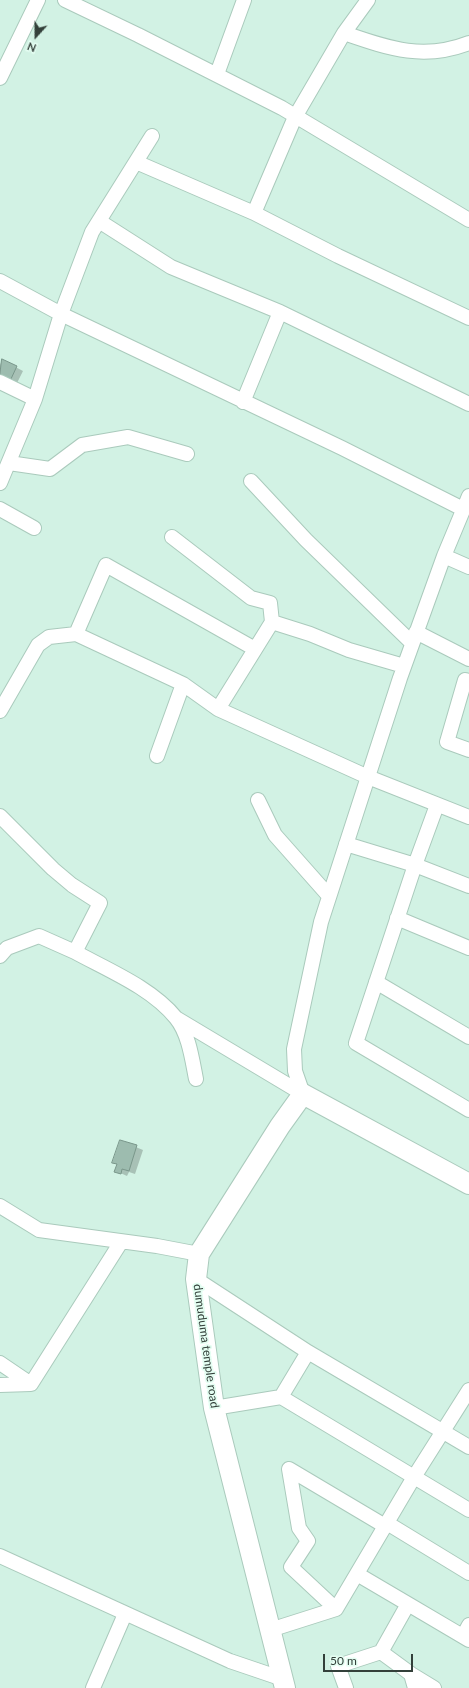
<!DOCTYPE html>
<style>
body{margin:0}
#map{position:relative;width:469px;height:1688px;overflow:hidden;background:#d2f2e4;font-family:Lato,sans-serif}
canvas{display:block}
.north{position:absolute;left:16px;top:16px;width:40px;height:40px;-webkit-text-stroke:3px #e4fef2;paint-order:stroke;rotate:201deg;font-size:11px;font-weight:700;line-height:16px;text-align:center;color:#33403a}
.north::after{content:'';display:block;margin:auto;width:14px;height:18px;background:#33403a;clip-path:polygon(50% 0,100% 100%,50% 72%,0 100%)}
.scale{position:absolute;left:323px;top:1654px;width:90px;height:18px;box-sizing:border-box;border:2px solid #33403a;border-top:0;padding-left:5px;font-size:12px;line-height:14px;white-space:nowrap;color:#33403a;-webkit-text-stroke:3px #e4fef2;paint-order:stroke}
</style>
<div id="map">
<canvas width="469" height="1688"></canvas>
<div class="north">N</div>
<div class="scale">50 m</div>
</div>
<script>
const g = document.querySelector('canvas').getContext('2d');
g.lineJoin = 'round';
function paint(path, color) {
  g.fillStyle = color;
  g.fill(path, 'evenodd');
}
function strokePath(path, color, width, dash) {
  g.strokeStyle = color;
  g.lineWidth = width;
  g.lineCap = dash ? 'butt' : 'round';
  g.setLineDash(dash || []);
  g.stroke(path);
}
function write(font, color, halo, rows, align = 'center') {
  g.font = font + ' Lato,sans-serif';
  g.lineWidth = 3.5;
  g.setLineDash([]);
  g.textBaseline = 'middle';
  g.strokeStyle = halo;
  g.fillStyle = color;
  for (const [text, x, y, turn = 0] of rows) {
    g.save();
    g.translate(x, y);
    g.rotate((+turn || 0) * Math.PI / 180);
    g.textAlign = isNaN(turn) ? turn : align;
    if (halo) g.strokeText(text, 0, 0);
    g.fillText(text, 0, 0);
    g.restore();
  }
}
const shadow = new Path2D(`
 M2,360L23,371L17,383L0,376V365Z
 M121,1141L143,1150L135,1174L129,1172L127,1176L116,1171L118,1165L113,1162Z`);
const building = new Path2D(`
 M2,359L17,366L10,381L0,376Z
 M120,1140L137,1145L129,1171L122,1169L121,1174L114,1172L117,1164L112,1163Z`);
const street = new Path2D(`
 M65,0L138,35L282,108L469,220
 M344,33C388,48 423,61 469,43
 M217,74L244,0
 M0,78L38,0
 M152,136L92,232L61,314L342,448L463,509
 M136,162L254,213L338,256L469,318
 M254,213L295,117L344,33L368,0
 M99,221L171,267L280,312L469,404
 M0,281L61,314L35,399L0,483
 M0,382L35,399
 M243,402L280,312
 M9,463L50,469L82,445L128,437L187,454
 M251,481L306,540L412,643
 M0,509L34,528
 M172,537L251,598L270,603L272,622L310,634L349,650L404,666
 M444,556L469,567
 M272,622L218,709L368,777L469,817
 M416,632L469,659
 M76,634L106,565L255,649
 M469,681L465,680L447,742L469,750
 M0,711L38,645L49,637L76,634L183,684L218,709
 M157,756L183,684
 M258,800L275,835L329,896
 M437,805L415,865L469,886
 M0,816L53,869L72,885L100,903L75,952C108,970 152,988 176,1018C189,1034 192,1059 196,1079
 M346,844L415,865L356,1043L469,1110
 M397,918L469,948
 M0,956L7,948L39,936L75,952
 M376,982L469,1037
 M176,1018L303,1094
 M303,1094L295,1071L294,1049L321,922L400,678L444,556L469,496
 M0,1206L39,1230L157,1246L199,1254
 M196,1279L308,1352L469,1447
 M0,1363L31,1384L121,1242
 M0,1385L31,1384
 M281,1397L469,1510
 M214,1408L281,1397L308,1352
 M387,1523L469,1573
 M0,1556L230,1661L283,1679
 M357,1574L408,1604L381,1652
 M408,1604L469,1640
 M336,1609L291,1567L308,1541L299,1528L289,1469L385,1526
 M270,1630L336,1609L414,1477L469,1390
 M463,1636L469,1625
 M411,1674L434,1688
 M93,1688L125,1614
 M346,1688L338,1666L381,1652L411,1674L415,1688`);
const secondary = new Path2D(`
 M285,1688L214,1408L196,1279L199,1254L280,1126L303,1094L469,1184`);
const streetNames = [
 ["dumuduma temple road",206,1346,82]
];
paint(shadow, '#0003');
paint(building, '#9dbcaf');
strokePath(building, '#79968a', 1);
strokePath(street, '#aacabc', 16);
strokePath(secondary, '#aacabc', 22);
strokePath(street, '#fff', 14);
strokePath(secondary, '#fff', 20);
write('12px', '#33403a', '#e4fef2', streetNames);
</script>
